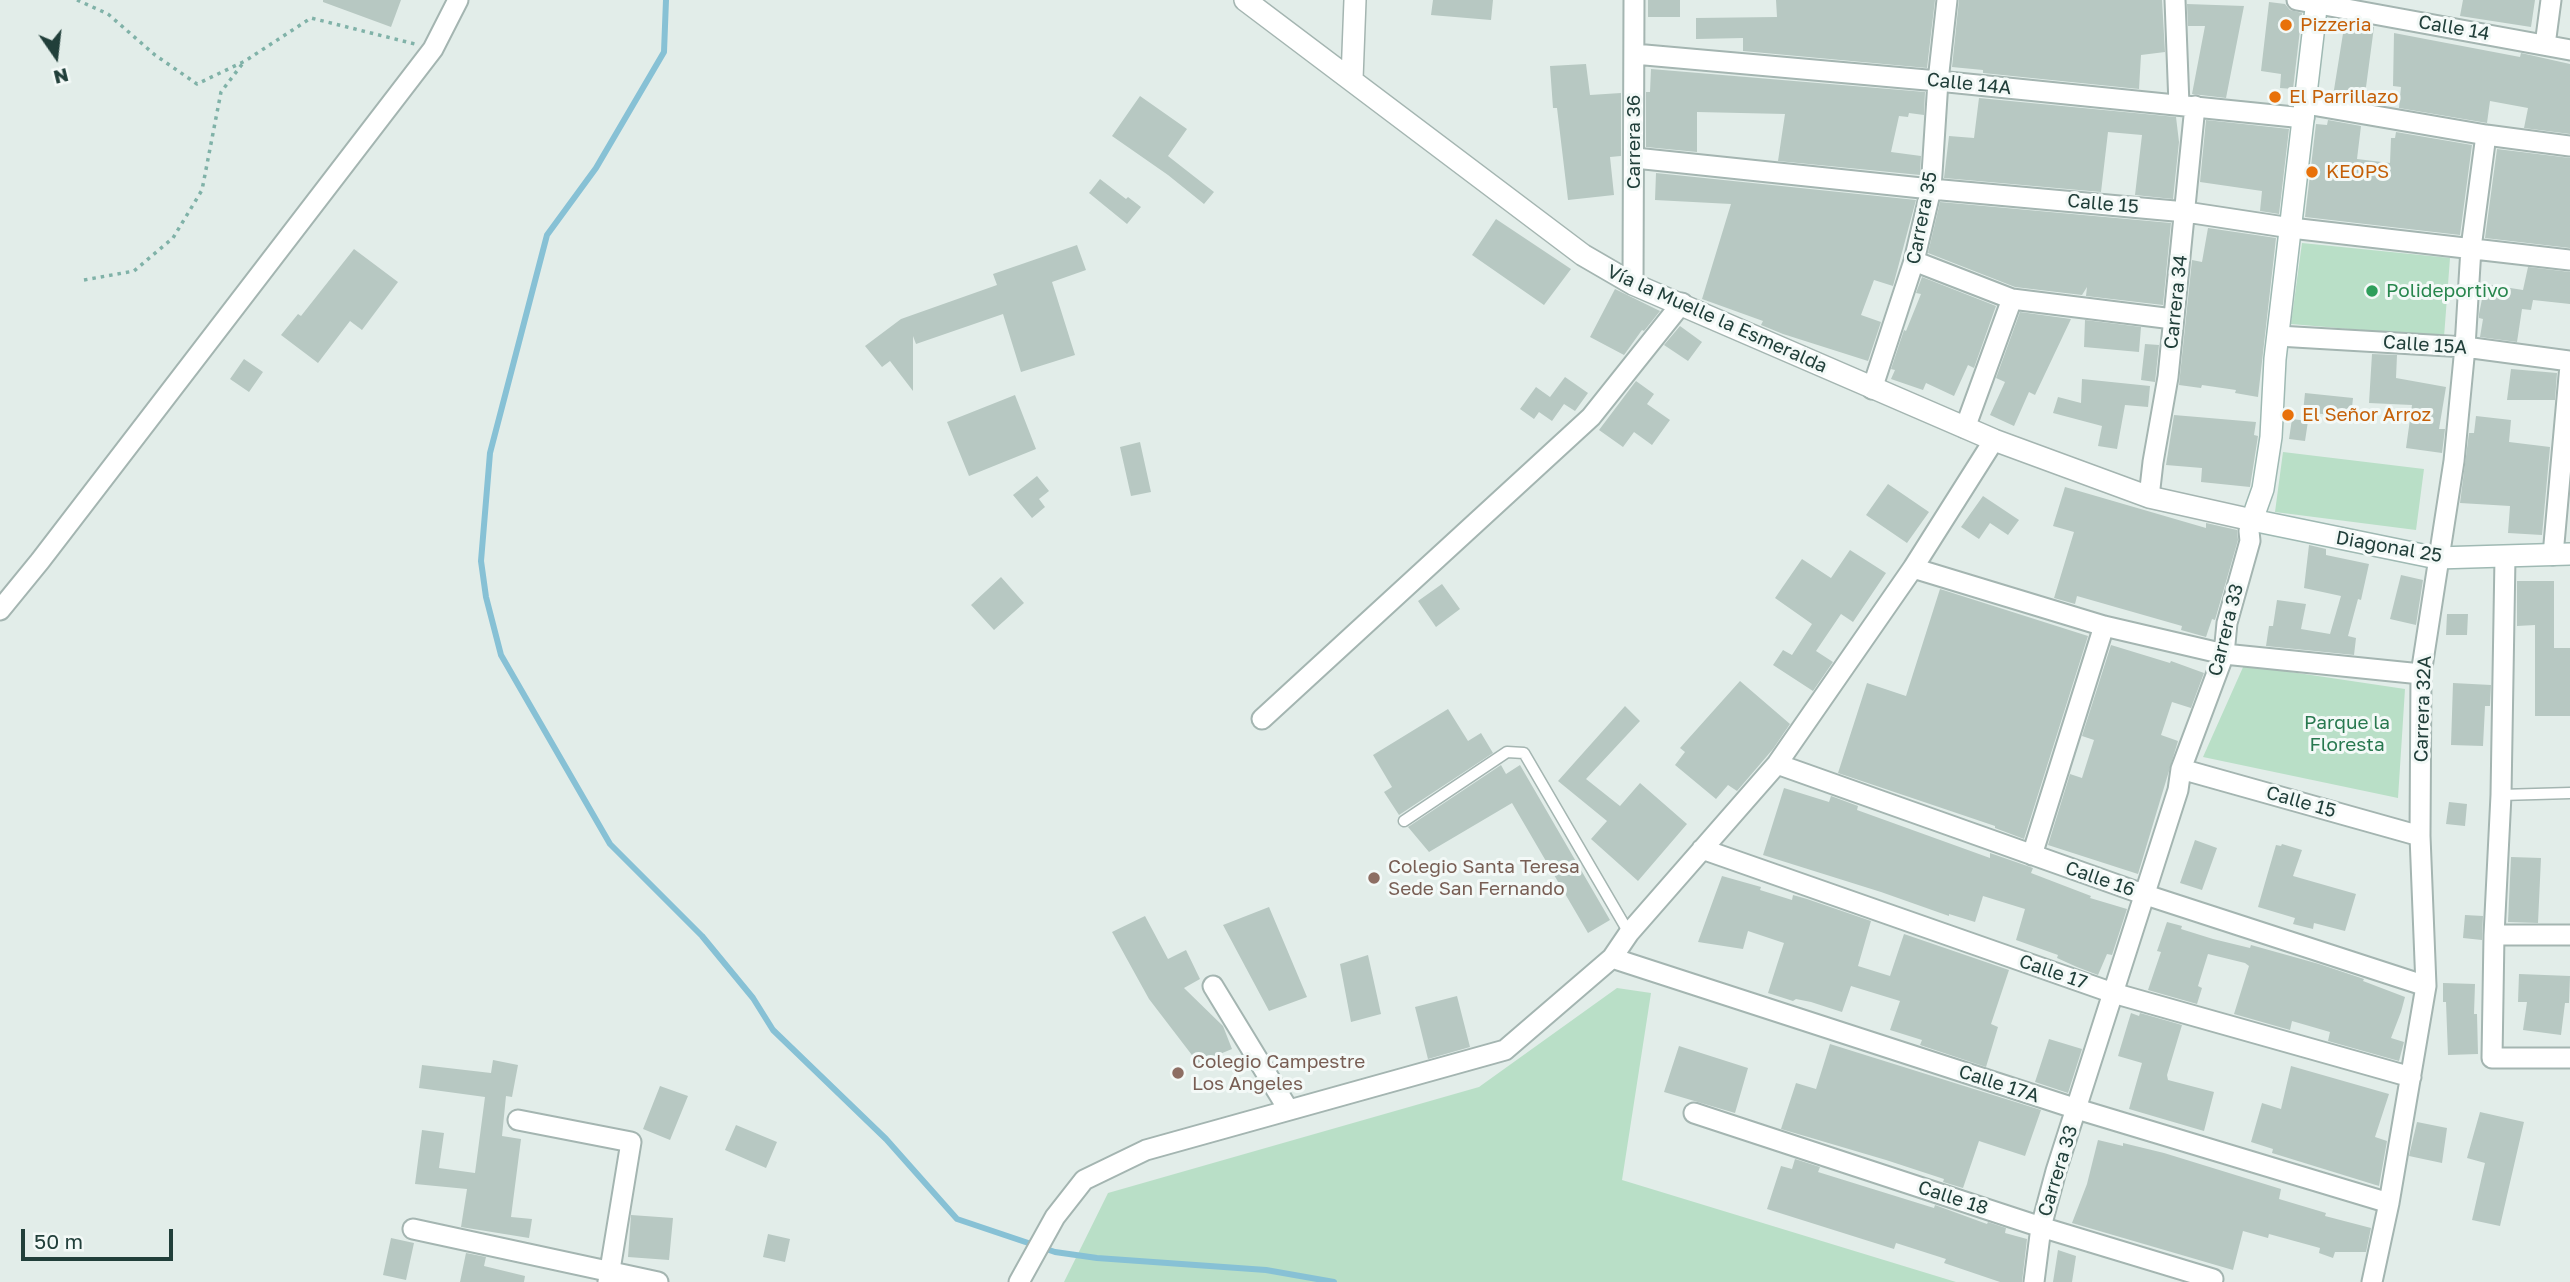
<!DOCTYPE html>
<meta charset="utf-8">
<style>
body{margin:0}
#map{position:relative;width:2570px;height:1282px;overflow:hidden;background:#e2ede9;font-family:"Golos Text",sans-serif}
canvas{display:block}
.north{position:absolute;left:21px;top:21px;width:70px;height:70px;-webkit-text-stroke:5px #f3f9f7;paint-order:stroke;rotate:166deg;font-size:19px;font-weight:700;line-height:28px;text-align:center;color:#213f3a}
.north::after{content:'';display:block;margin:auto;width:24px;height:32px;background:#213f3a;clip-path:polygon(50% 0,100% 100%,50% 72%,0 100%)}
.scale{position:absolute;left:21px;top:1229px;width:152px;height:32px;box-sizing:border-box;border:4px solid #213f3a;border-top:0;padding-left:9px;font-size:21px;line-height:24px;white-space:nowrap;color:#213f3a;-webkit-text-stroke:5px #f3f9f7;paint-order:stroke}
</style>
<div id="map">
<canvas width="2570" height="1282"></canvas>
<div class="north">N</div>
<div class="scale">50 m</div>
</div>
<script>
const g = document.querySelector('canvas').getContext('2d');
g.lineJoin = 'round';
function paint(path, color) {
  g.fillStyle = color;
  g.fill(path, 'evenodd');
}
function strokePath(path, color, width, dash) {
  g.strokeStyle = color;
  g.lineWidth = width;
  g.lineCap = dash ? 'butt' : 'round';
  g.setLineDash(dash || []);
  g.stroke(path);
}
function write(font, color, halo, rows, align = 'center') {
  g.font = font + ' "Golos Text",sans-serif';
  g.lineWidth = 6;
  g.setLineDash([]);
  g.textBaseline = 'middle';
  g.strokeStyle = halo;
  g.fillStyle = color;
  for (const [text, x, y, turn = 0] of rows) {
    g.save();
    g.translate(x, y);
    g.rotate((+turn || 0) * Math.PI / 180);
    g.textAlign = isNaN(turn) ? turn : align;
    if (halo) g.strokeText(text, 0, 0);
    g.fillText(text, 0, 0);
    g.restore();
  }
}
const green = new Path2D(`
 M2302,243L2450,258L2444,337L2291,324Z
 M2283,452L2424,469L2416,530L2275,512Z
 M2244,665L2405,689L2398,798L2203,757Z
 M1617,988L1651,993L1622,1180L1956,1282H1064L1108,1193L1479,1087Z`);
const stream = new Path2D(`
 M666,0L664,52L596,168L547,235L490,453L481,561L486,597L501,655L610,844L702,936L753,998L773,1030L886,1139L957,1219L1055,1252L1097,1258L1266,1270L1334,1282`);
const building = new Path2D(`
 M323,0H401L391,27L323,2Z
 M1433,0H1493L1491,20L1431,15Z
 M1648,0H1680V17H1648Z
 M1776,0H1935L1927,68L1743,51V38L1696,39V18L1777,17Z
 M1959,0H2162L2165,52L2141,55L2139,89L1983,73V70L1952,67Z
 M2463,0H2535L2531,27L2460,16Z
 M2269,2L2285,4L2290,10L2302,13L2293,89L2280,88L2281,74L2261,71Z
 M2187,4L2244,6L2226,98L2192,94L2205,26H2188Z
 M2345,21L2374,27L2364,102L2333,96Z
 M2394,33L2520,57L2521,53L2570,64V134L2524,128L2528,108L2490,101L2487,123L2399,108L2401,87L2393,86Z
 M1586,64L1590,95L1621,93V156L1610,157L1614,195L1568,200L1557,108H1553L1550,66Z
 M1651,69L1925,92L1924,115L1909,113L1908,117L1899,116L1891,152L1921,156L1920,175L1778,161L1785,114L1697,112V152L1646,147V92H1650Z
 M1140,96L1187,129L1168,156L1214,192L1204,204L1168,175L1112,136Z
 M1979,98L2176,117L2179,142L2173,199L2135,195L2142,135L2108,132L2101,192L1944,178L1949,136L1974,138Z
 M2206,120L2289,129L2279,214L2260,211L2262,191L2200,182Z
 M2328,120L2361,126L2357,159L2390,163L2391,138H2395L2396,132L2472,145L2460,235L2305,217L2316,124L2327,125Z
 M2497,149L2570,158V248L2485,238Z
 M1656,173L1916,200L1893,286L1874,280L1861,315L1881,322L1868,361L1783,334L1761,325L1763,321L1702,299L1731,204L1655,200Z
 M1100,179L1126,199L1128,197L1141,207L1127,224L1089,193Z
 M1940,202L2171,223L2163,305L2086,296L2087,287L2082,295L2015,287L1928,253Z
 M1496,219L1571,269L1544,305L1472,255Z
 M2208,228L2276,238L2258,397L2235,393L2236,390L2202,385L2201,388L2179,385L2192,260L2202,262Z
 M1077,245L1086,270L1052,282L1075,355L1021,372L1003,314L916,344L913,336V391L890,361L882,367L865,346L901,319L997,285L993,274Z
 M354,249L398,282L362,330L350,321L318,363L281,335L298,314L301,316Z
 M2528,267L2570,272V304L2533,300L2531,310L2522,309L2517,342L2480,337L2483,319L2479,318V314L2485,284L2523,290Z
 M1922,277L1996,306L1974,368L1968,365L1954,396L1926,383L1923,390L1891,379L1895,370L1891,369L1904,330L1906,331L1921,294L1916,293Z
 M1615,289L1660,311L1644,331L1642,330L1624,355L1590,337Z
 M2020,312L2071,319L2035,395L2029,392L2014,426L1990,415L2005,382L1996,378Z
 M2085,320L2141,327L2139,352L2084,347Z
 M1680,326L1702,342L1688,361L1664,345Z
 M2145,344L2159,345L2155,382L2141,380Z
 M2372,354L2397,355L2396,378L2446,387L2439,429H2445L2442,453L2406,448L2412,405L2369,403Z
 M244,359L263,372L249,392L230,379Z
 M2511,369L2557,373L2555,400H2507Z
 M1565,377L1588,393L1575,411L1564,404L1552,421L1539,412L1534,419L1520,409L1536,387L1550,397Z
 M2082,379L2150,386L2148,407L2125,405L2117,449L2098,446L2102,426L2053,413L2058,397L2081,403Z
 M1636,381L1654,394L1647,404L1670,420L1652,445L1634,432L1623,447L1599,430Z
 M2305,393L2353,398L2351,417L2303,412Z
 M1015,395L1036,449L969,476L947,422Z
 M2174,415L2256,422L2254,435L2258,436L2250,487L2201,482L2202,468L2166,465Z
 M2476,416L2511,420L2509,442L2550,447L2542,535L2508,533L2510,506L2460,503L2469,433H2474Z
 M2292,419L2308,421L2305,441L2289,439Z
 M1140,442L1151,492L1131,496L1120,447Z
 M1037,476L1049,491L1039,499L1045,507L1032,518L1013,495Z
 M1888,484L1929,512L1907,543L1866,515Z
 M2065,487L2206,528V523L2237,530L2238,540L2215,620L2212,619L2206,637L2181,630L2182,626L2077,596L2075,604L2054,598L2074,532L2053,526Z
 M1983,496L2019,520L2008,535L1990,523L1979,539L1961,527Z
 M2309,545L2326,549V555L2369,564L2361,600L2358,599L2348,636L2356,638L2354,655L2266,646L2269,626H2273L2277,600L2306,604L2301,629L2330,634L2341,596L2304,588Z
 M1850,550L1886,573L1853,622L1841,614L1816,651L1833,662L1813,691L1773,665L1783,650L1792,655L1812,624L1775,598L1802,559L1831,578Z
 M2401,575L2423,580L2416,625L2390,619Z
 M1001,577L1024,603L994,630L971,605Z
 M2517,581H2554V648H2570V716H2535V625L2517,626Z
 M1442,584L1460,609L1436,627L1418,601Z
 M1940,589L2088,636L2024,839L1995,828V826L1838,773L1867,683L1906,696Z
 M2447,614H2468L2467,635H2446Z
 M2111,645L2170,663L2171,661L2204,673L2191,708L2172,702L2161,735L2178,741L2138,874L2048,845L2070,774L2082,778L2094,740L2082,736Z
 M1740,681L1790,724L1773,749L1737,791L1728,785L1716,799L1675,765L1685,752L1680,748Z
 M2453,683L2491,685L2490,706H2485L2483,746L2451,745Z
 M1625,706L1640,721L1586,779L1620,806L1640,783L1687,824L1638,881L1591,839L1607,821L1558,781Z
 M1448,709L1468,741L1481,733L1493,753L1399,815L1384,792L1392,787L1373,755Z
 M1501,765L1506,774L1520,765L1610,920L1588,933L1512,803L1429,852L1408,827Z
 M1784,788L1829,802L1831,796L1858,806L1857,810L1990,858V853L2033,868L2031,873L2091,896L2090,898L2127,909L2112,955L2107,954L2098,975L2077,967L2057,958L2058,955L2016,940L2025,909L1983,896L1975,922L1949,914V916L1881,892L1763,855Z
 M2449,802L2467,804L2465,826L2446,824Z
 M2195,840L2217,848L2202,890L2180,883Z
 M2282,844L2302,850L2293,876L2356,894L2345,931L2314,923L2313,929L2293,924L2295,918L2258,907L2276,845L2281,846Z
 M2511,857L2541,858L2538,923L2508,922Z
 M1722,876L1761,887L1760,890L1792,900L1793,895L1807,899L1871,921L1858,966L1890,976L1904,934L2009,970L1991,1024L1998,1027L1986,1067L1920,1045L1922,1040L1890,1030L1900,1001L1851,986L1842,1012L1811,1002L1796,999L1793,1001L1768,993L1784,943L1748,931L1743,949L1698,942Z
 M1269,907L1307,997L1269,1011L1223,925Z
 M2465,915L2483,916L2482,940L2463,938Z
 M1145,916L1168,959L1186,950L1200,979L1184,988L1223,1026L1232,1049L1198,1063L1149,999L1112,932Z
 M2167,922L2182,926L2181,929L2213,939L2250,948L2251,945L2319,964L2364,979L2363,981L2405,997L2401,1012L2391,1038L2404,1042L2399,1061L2328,1041L2330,1032L2292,1021L2290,1030L2234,1014L2249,966L2245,963L2208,954L2198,986L2202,988L2197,1004L2148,990L2161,952L2157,951Z
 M1368,955L1381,1014L1351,1022L1340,964Z
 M2519,974L2570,976L2569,1003H2565L2561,1035L2523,1030L2527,1002H2518Z
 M2443,983L2475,984L2474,1014H2477L2478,1054L2448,1055L2446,1002H2443Z
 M1457,996L1470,1047L1428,1059L1415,1007Z
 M2131,1013L2139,1016L2140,1013L2182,1025L2167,1075L2168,1080L2214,1092L2204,1131L2129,1109L2142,1063L2118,1056Z
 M2049,1039L2082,1049L2068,1093L2035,1082Z
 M1830,1044L2041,1110L2025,1156L1979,1141L1963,1188L1943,1182L1944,1179L1886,1160L1781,1129L1796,1083L1816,1089Z
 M1679,1046L1748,1068L1735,1113L1664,1092Z
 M493,1060L518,1065L512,1097L506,1096L502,1136L521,1139L511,1217L532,1219L529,1238L461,1227L467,1189L415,1184L422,1130L444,1133L439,1168L475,1173L485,1097L419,1088L422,1065L491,1073Z
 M2291,1066L2389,1094L2375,1137L2387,1141L2379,1186L2272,1153L2273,1149L2251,1142L2262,1103L2281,1109Z
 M660,1086L688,1096L670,1140L643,1129Z
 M2480,1112L2524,1122L2500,1226L2472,1220L2485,1163L2467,1158Z
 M2417,1122L2447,1128L2442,1163L2409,1156Z
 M736,1125L777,1142L766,1168L725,1150Z
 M2098,1140L2123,1146V1143L2164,1153L2281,1189L2279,1199L2326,1213L2325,1216L2371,1228L2366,1252H2335L2333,1258L2319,1253L2320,1248L2269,1234L2268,1238L2243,1231L2233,1270L2072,1223L2087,1184Z
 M1795,1159L1820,1167L1818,1172L1934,1208L1935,1205L1987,1224L1988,1222L2006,1228L2005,1233L2027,1239L2022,1282H2000L1944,1263L1946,1259L1896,1243L1894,1249L1767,1209L1781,1166L1792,1169Z
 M631,1215L673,1218L669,1260L628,1257Z
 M768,1234L790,1239L785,1262L763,1257Z
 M391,1238L414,1243L406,1280L383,1275Z
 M2058,1250L2076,1256L2072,1282H2053Z
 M466,1253L486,1257L484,1266L525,1276L524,1282H460Z`);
const path = new Path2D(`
 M77,0L108,14L155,55L197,84L245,61L311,18L415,44
 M84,280L134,271L173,238L202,190L221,92L243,63`);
const service = new Path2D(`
 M2501,795L2570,793
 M1404,821L1507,752L1524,753L1629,933`);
const minor = new Path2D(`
 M2175,0L2179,105
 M2297,0L2570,50
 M2545,45L2551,0
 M1634,54L1938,81L2304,118
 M2306,104L2486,135L2570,146
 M1635,158L1931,189L2186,212L2291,228L2570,260
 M1914,261L2012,299L2173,319
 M1633,284L1634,0
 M2278,336L2465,347L2570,361
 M1872,389L1914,261L1931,189L1938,81L1947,0
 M1965,428L2012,299
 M2149,497L2153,462L2168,377L2195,106
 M2553,555L2570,365
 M2505,557L2501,795L2494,935L2492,1058H2570
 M1913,568L2104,626L2224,654L2421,674
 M0,610L40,561L433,49L458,0
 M1262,719L1591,417L1682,303
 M1777,764L2143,894L2426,986
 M2181,769L2420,836
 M1702,849L2113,993L2411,1077
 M2032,855L2104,626
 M2494,935H2570
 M1612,958L2077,1109L2389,1203
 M1213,986L1288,1109
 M1694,1113L2041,1227L2213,1279
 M518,1120L631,1142L608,1282
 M413,1229L658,1282
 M1019,1282L1055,1217L1084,1180L1146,1150L1505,1050L1612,958L1629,933L1777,764L1913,568L1994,440
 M2034,1282L2041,1227L2056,1171L2178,790L2181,769L2224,654L2227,623L2250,541L2249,531L2252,520
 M2372,1282L2389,1203L2426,986L2420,836L2421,674L2454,461L2465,347L2471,248L2486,135`);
const tertiary = new Path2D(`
 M1245,0L1583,255L1633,284L1994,440L2149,497L2252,520
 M1352,79L1355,0`);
const secondary = new Path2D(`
 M2317,0L2275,359L2271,437L2263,489L2252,520L2437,558L2570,554`);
const markers = [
 [2286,25,7,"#e8710a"],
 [2275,97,7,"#e8710a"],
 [2312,172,7,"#e8710a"],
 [2372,291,7,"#2e9e5b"],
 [2288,415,7,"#e8710a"],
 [1374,878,7,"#8d6e63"],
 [1178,1073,7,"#8d6e63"]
];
const foodNames = [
 ["Pizzeria",2300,25],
 ["El Parrillazo",2289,97],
 ["KEOPS",2326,172],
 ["El Señor Arroz",2302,415]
];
const streetNames = [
 ["Calle 14",2454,28,10],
 ["Calle 14A",1969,84,6],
 ["Carrera 36",1634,142,-90],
 ["Calle 15",2103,204,5],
 ["Carrera 35",1922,218,-79],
 ["Carrera 34",2176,302,-84],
 ["Vía la Muelle la Esmeralda",1717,319,24],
 ["Calle 15A",2425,345,4],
 ["Diagonal 25",2389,547,10],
 ["Carrera 33",2226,630,-76],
 ["Carrera 32A",2423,709,-88],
 ["Calle 15",2301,802,16],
 ["Calle 16",2100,879,19],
 ["Calle 17",2053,972,19],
 ["Calle 17A",1999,1084,18],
 ["Carrera 33",2058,1171,-73],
 ["Calle 18",1953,1198,18]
];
const leisureNames = [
 ["Polideportivo",2386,291]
];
const parkNames = [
 ["Parque la",2347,723],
 ["Floresta",2347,745]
];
const educationNames = [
 ["Colegio Santa Teresa",1388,867],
 ["Sede San Fernando",1388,889],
 ["Colegio Campestre",1192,1062],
 ["Los Angeles",1192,1084]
];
paint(green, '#b9dfc7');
strokePath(stream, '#87c1d5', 6);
paint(building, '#b7c8c2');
strokePath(service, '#a4b5b1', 13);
strokePath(minor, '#a4b5b1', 23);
strokePath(tertiary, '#a4b5b1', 24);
strokePath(secondary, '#9fb9b3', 24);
strokePath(path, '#80b2a8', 3.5, [3.5, 5]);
strokePath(service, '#fff', 10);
strokePath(minor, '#fff', 19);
strokePath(tertiary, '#fff', 21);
strokePath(secondary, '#fff', 21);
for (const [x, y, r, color] of markers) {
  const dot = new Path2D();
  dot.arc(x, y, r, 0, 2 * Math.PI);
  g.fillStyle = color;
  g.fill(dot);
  strokePath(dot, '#f3f9f7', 2.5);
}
write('19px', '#c56008', '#f3f9f7', foodNames, 'left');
write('19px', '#213f3a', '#f3f9f7', streetNames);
write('19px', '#27864d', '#f3f9f7', leisureNames, 'left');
write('19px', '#28784f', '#f3f9f7', parkNames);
write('19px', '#785e54', '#f3f9f7', educationNames, 'left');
</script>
